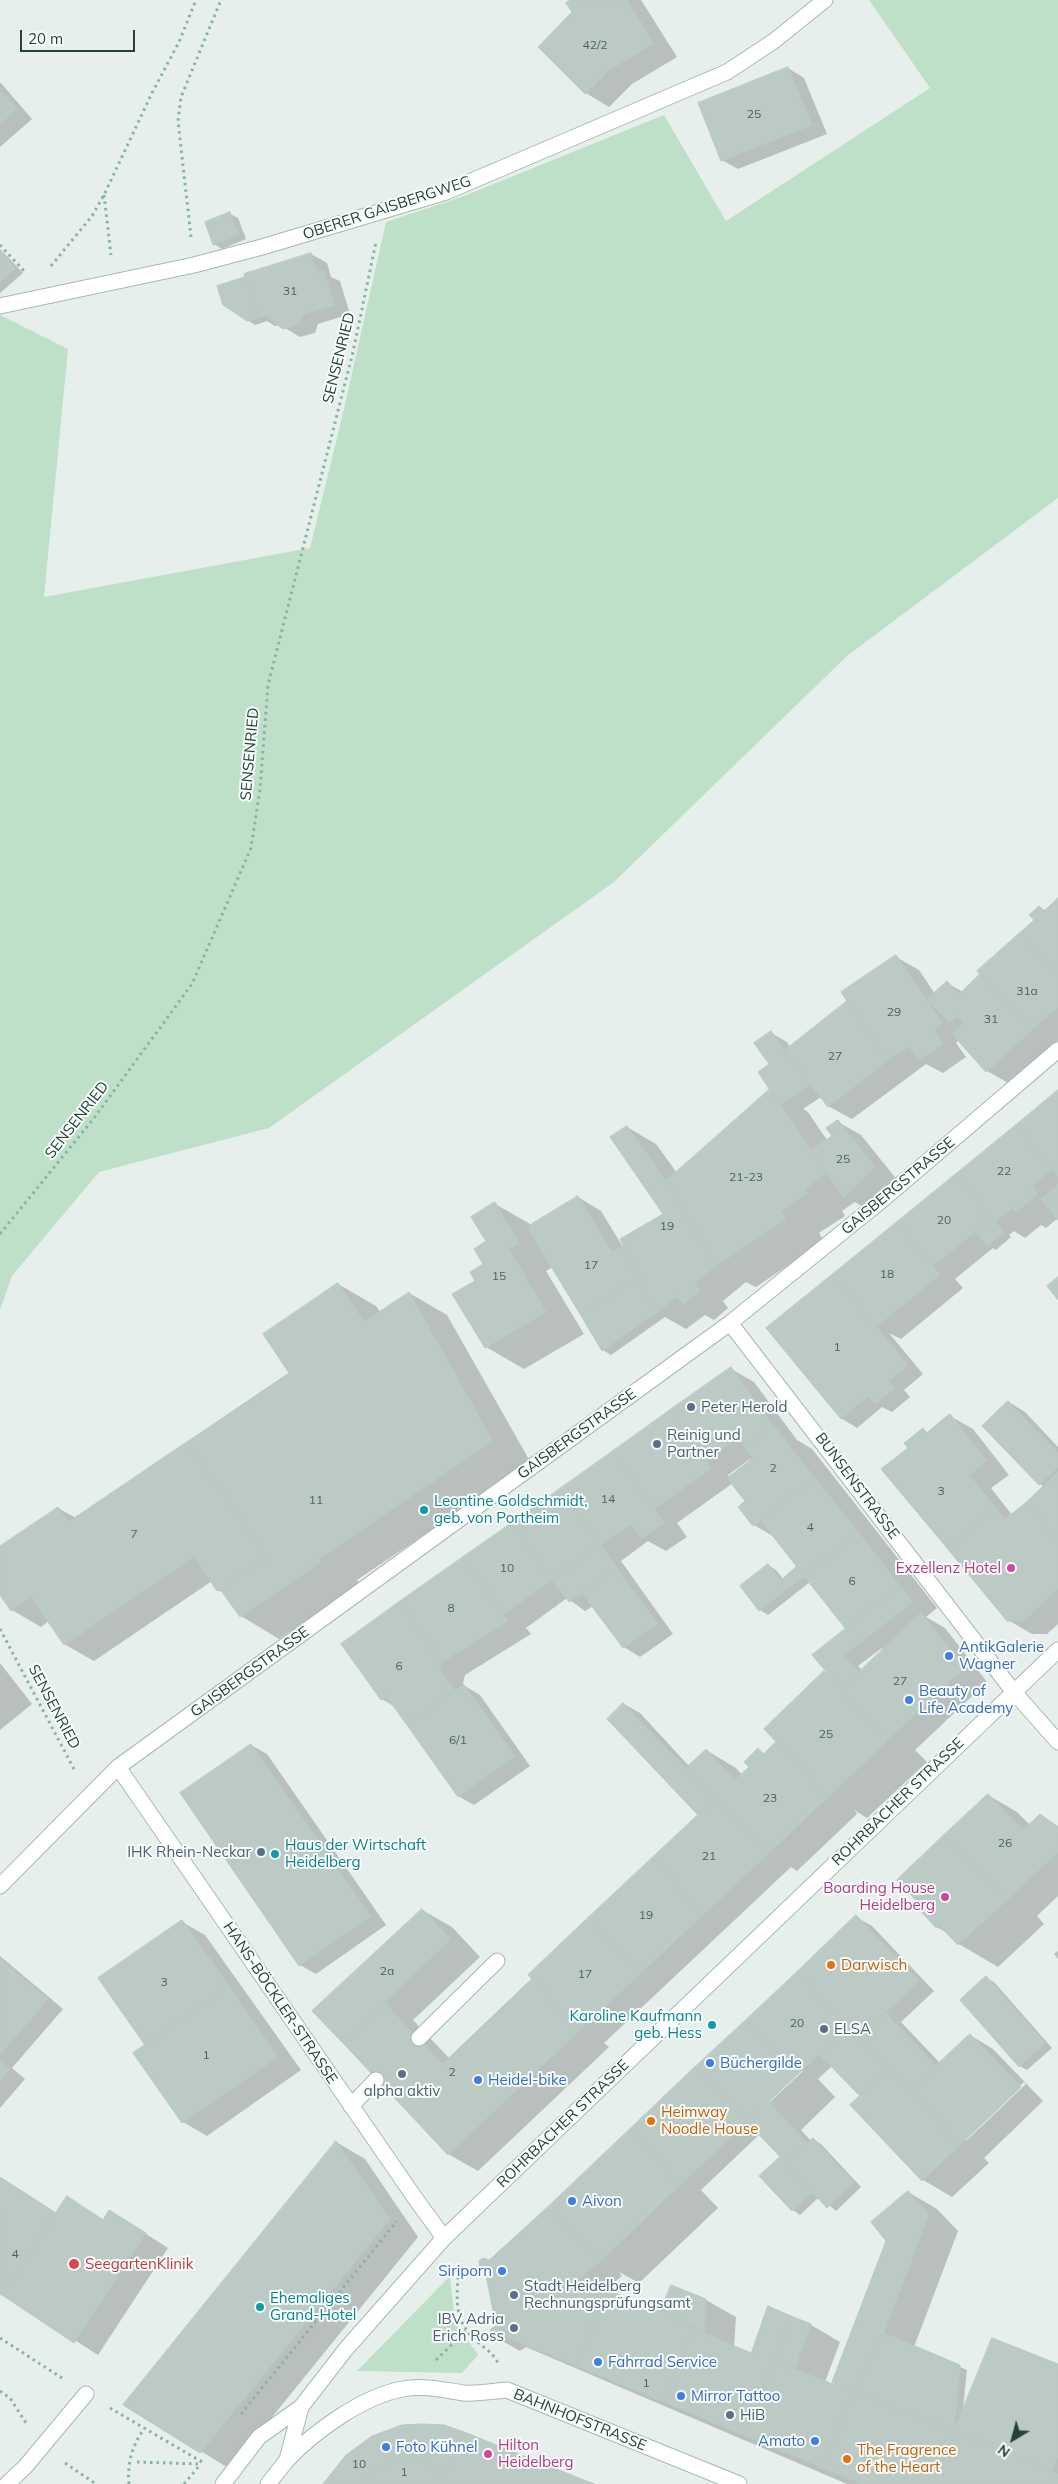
<!DOCTYPE html>
<meta charset="utf-8">
<style>
body{margin:0}
#map{position:relative;width:1058px;height:2484px;overflow:hidden;background:#e6efeb;font-family:Mulish,sans-serif}
canvas{display:block}
.north{position:absolute;left:988px;top:2414px;width:50px;height:50px;-webkit-text-stroke:4px #f7fbf9;paint-order:stroke;rotate:217deg;font-size:14px;font-weight:700;line-height:20px;text-align:center;color:#24423a}
.north::after{content:'';display:block;margin:auto;width:18px;height:22px;background:#24423a;clip-path:polygon(50% 0,100% 100%,50% 72%,0 100%)}
.scale{position:absolute;left:20px;top:30px;width:115px;height:22px;box-sizing:border-box;border:2px solid #24423a;border-top:0;padding-left:6px;font-size:15px;line-height:18px;white-space:nowrap;color:#24423a;-webkit-text-stroke:4px #f7fbf9;paint-order:stroke}
</style>
<div id="map">
<canvas width="1058" height="2484"></canvas>
<div class="north">N</div>
<div class="scale">20 m</div>
</div>
<script>
const g = document.querySelector('canvas').getContext('2d');
g.lineJoin = 'round';
function paint(path, color) {
  g.fillStyle = color;
  g.fill(path, 'evenodd');
}
function strokePath(path, color, width, dash) {
  g.strokeStyle = color;
  g.lineWidth = width;
  g.lineCap = dash ? 'butt' : 'round';
  g.setLineDash(dash || []);
  g.stroke(path);
}
function write(font, color, halo, rows, align = 'center') {
  g.font = font + ' Mulish,sans-serif';
  g.lineWidth = 4;
  g.setLineDash([]);
  g.textBaseline = 'middle';
  g.strokeStyle = halo;
  g.fillStyle = color;
  for (const [text, x, y, turn = 0] of rows) {
    g.save();
    g.translate(x, y);
    g.rotate((+turn || 0) * Math.PI / 180);
    g.textAlign = isNaN(turn) ? turn : align;
    if (halo) g.strokeText(text, 0, 0);
    g.fillText(text, 0, 0);
    g.restore();
  }
}
const green = new Path2D(`
 M869,0H1058V498L847,656L614,882L269,1128L99,1172L12,1276L0,1310V315L68,349L44,597L310,548L343,413L386,222L464,196L664,115L726,221L930,88Z
 M450,2276L455,2322L478,2355L462,2373L357,2371Z`);
const shadow = new Path2D(`
 M573,0H641L677,57L632,84L609,107L586,93L539,47L574,12Z
 M788,68L804,78L827,134L738,169L722,160Z
 M0,82L32,119L0,147Z
 M230,214L238,218L246,239L222,249L214,244Z
 M0,249L23,273L0,293Z
 M311,254L327,263L331,277L340,281L350,314L318,324L315,333L300,337L280,325L275,326L267,321L255,325L247,320Z
 M1058,900V1041L1010,1084L987,1071L959,1040L956,1043L966,1057L943,1073L926,1064L852,1119L828,1106L821,1097L803,1109L808,1112L827,1140L833,1136L838,1122L861,1135L898,1181L868,1210L855,1202L842,1211L845,1216L819,1233L824,1241L756,1287L746,1282L723,1301L728,1308L714,1320L705,1315L686,1329L665,1317L611,1355L603,1350L553,1267L546,1271L584,1334L524,1369L486,1347L476,1281L484,1265L495,1204L532,1225L578,1197L601,1211L623,1247L664,1214L627,1127L656,1144L677,1173L771,1089V1033L787,1042L790,1047L849,1001L896,957L919,970L935,994L947,983L963,992L1035,921L1040,907L1046,911Z
 M1058,1092V1218L1046,1228L1041,1225L1025,1238L1014,1231L1009,1235L1011,1237L996,1250L993,1248L955,1279L963,1288L901,1339L889,1333L923,1374L904,1390L910,1397L892,1412L882,1407L857,1428L841,1418L768,1328Z
 M338,1284L376,1306L380,1312L409,1293L447,1315L531,1463L357,1580L359,1584L279,1639L241,1616L225,1594L218,1590L212,1581L94,1661L64,1644L49,1621L41,1627L12,1610L0,1593V1547L58,1508L76,1518L291,1373Z
 M731,1369L754,1382L797,1440L812,1449L937,1608L926,1617L945,1628L987,1682L915,1750L927,1762L867,1818L854,1810L857,1814L797,1871L791,1867L604,2043L609,2047L478,2171L448,2154L314,2011L422,1910L452,1927L480,1957L413,2020L450,2059L532,1981L699,1815L624,1704L640,1713L689,1766L706,1750L736,1768L742,1775L751,1767L758,1750L765,1754L776,1743L781,1746L824,1673L832,1678L848,1628L810,1582L768,1615L760,1610L741,1587L768,1565L776,1570L783,1579L798,1567L776,1538L754,1525L740,1507L747,1501L733,1483L677,1523L687,1537L666,1551L648,1541L621,1561L673,1634L640,1657L624,1647L593,1606L585,1611L567,1598L526,1628L531,1634L465,1675L463,1684L465,1686L480,1695L530,1766L474,1805L458,1796L410,1724H408L395,1707L382,1699L343,1644ZM750,1459L752,1460L730,1478L728,1475ZM882,1648L884,1650L862,1670L858,1666Z
 M1009,1402L1025,1412L1058,1447V1624L1047,1634H1032L1008,1620L923,1430L929,1433L950,1416L973,1429L1009,1475L991,1488L1012,1515L1044,1487L1040,1484Z
 M0,1663L32,1704L0,1730Z
 M251,1745L267,1754L386,1925L316,1974L300,1965Z
 M988,1795L1017,1812L1030,1825L1040,1816L1058,1826V1896L1037,1916L1044,1924L998,1967L959,1944L949,1934L937,1927L923,1907Z
 M856,1917L872,1926L934,1991L901,2022L940,2063L970,2035L993,2049L1043,2101L984,2158L989,2163L952,2197L923,2180L861,2096L832,2066L818,2079L835,2097L801,2130L811,2141L813,2139L821,2144L861,2187L836,2211L819,2197L800,2215L793,2210L780,2159L785,2162L760,2134L701,2190L718,2208L639,2283L619,2272L622,2276L604,2291L662,2312L672,2287L706,2300L736,2317L734,2347L751,2354L811,2325L840,2342L825,2382L846,2391L833,2382L908,2192L937,2209L958,2231L914,2347L967,2370L963,2409L1058,2365V2484H847L526,2347L520,2351L497,2338L487,2272L481,2268L548,2208ZM801,2069L803,2071L756,2115L755,2113ZM1024,2082L1026,2084L966,2141V2138Z
 M182,1922L205,1935L301,2070L207,2136L183,2122L135,2053L146,2045Z
 M1058,1951V1959L1054,1954Z
 M0,1956L63,2009L12,2068L25,2079L0,2108Z
 M986,1978L994,1982L1052,2048L1027,2070L1020,2066Z
 M336,2142L365,2159L418,2237L230,2469L124,2404Z
 M0,2177L57,2214L67,2198L104,2220L110,2211L168,2248L98,2355L0,2292Z
 M444,2426L464,2433L591,2484H325Z`);
const building = new Path2D(`
 M570,0H627L654,43L608,71L585,94L538,47L572,12L566,3Z
 M788,67L812,125L721,161L698,103Z
 M0,90L17,109L0,124Z
 M230,212L239,235L213,245L205,222Z
 M0,251L16,268L0,282Z
 M311,253L317,272L324,271L335,305L302,315L299,324L283,329L265,315L258,318L244,274Z
 M245,277L258,318L247,321L223,305L217,286Z
 M1058,898V973L1021,932L1034,920L1029,915L1039,906L1044,911Z
 M1021,932L1058,973V1007L1031,1031L977,971Z
 M896,955L942,1023L934,1029L943,1044L919,1061L909,1046L887,1061L841,992Z
 M980,974L1031,1031L986,1072L952,1034L964,1023L957,1016L949,1023L927,999L947,981L959,994Z
 M847,1001L887,1061L828,1107L784,1051Z
 M771,1031L810,1085L780,1105L758,1072L769,1064L754,1043Z
 M770,1089L827,1173L804,1189L807,1193L781,1211L786,1219L716,1266L666,1181Z
 M1058,1090V1176L1016,1125Z
 M838,1120L875,1167L844,1198L811,1150L832,1136L826,1128Z
 M1016,1125L1052,1169L1032,1186L1038,1194L1016,1212L1012,1208L995,1222L956,1174Z
 M627,1126L666,1181L716,1266L694,1283L700,1291L683,1304L677,1296L656,1313L620,1239L663,1214L610,1137Z
 M956,1174L992,1218L933,1266L897,1222Z
 M1058,1185V1220L1041,1199Z
 M578,1196L612,1252L623,1245L639,1278L580,1314L527,1227Z
 M495,1202L519,1243L509,1249L546,1312L485,1348L452,1294L475,1281L470,1272L483,1264L474,1249L486,1241L471,1217Z
 M992,1218L1004,1232L987,1246L975,1231Z
 M897,1222L940,1275L876,1327L833,1274Z
 M833,1274L908,1365L889,1381L895,1388L875,1404L868,1396L841,1419L766,1328Z
 M1058,1277V1300L1047,1286Z
 M639,1278L656,1313L602,1351L580,1314Z
 M338,1283L364,1322L409,1292L493,1441L320,1558L321,1562L240,1617L220,1589L267,1558L187,1442L289,1373L263,1334Z
 M731,1367L773,1425L745,1448L738,1438L705,1461L670,1410Z
 M1008,1401L1058,1453V1467L1039,1485L982,1426Z
 M670,1410L711,1469L654,1509L613,1451Z
 M950,1414L987,1461L969,1475L996,1508L947,1548L881,1469L908,1448L904,1443L923,1428L926,1433Z
 M773,1425L815,1478L753,1526L738,1507L745,1501L727,1478L753,1458L745,1448Z
 M187,1442L267,1558L217,1591L194,1557L64,1645L31,1597L11,1611L0,1595V1546L58,1507L68,1522Z
 M613,1451L664,1523L642,1539L631,1524L601,1545L561,1488Z
 M1058,1472V1543L1027,1502Z
 M815,1478L859,1533L804,1576L761,1521Z
 M561,1488L601,1545L552,1580L512,1523Z
 M1027,1502L1058,1543V1588L1023,1622L1007,1621L947,1548L996,1508L1005,1519Z
 M512,1523L552,1580L504,1614L463,1557Z
 M859,1533L900,1586L845,1628L804,1576Z
 M601,1545L617,1568L569,1602L552,1580Z
 M463,1557L508,1621L442,1662L399,1602Z
 M768,1564L781,1580L797,1566L804,1576L759,1611L740,1586Z
 M617,1568L658,1624L623,1648L582,1593Z
 M900,1586L913,1602L843,1656L858,1672L841,1689L812,1655Z
 M399,1602L442,1662L440,1670L455,1691L407,1725L386,1696L381,1700L341,1644Z
 M921,1613L965,1668L889,1739L841,1689Z
 M824,1671L889,1739L828,1797L764,1729Z
 M464,1685L515,1756L458,1797L407,1725Z
 M623,1703L715,1799L698,1815L607,1719Z
 M776,1742L828,1797L767,1855L686,1768L706,1749L735,1780L749,1767L744,1762L758,1748L763,1754Z
 M251,1744L371,1916L299,1966L180,1793Z
 M988,1794L1023,1830L1040,1814L1058,1827V1852L1006,1901L944,1835Z
 M715,1799L767,1855L704,1914L652,1858Z
 M944,1835L1006,1901L958,1945L939,1925L936,1928L919,1909L922,1907L897,1880Z
 M652,1858L704,1914L641,1973L589,1917Z
 M422,1909L451,1939L342,2042L312,2011Z
 M856,1915L919,1981L859,2038L797,1972Z
 M589,1917L641,1973L580,2030L528,1975Z
 M182,1920L229,1986L145,2045L98,1978Z
 M0,1958L48,1999L0,2055Z
 M797,1972L848,2027L798,2074L746,2020Z
 M986,1976L1045,2043L1019,2067L960,2000Z
 M532,1979L580,2030L448,2155L342,2042L384,2002L442,2064Z
 M229,1986L278,2057L182,2123L133,2053Z
 M885,2012L936,2066L909,2091L859,2038Z
 M746,2020L798,2074L747,2122L695,2067Z
 M848,2027L889,2069L860,2096L819,2054Z
 M970,2034L1021,2087L960,2145L909,2091Z
 M0,2061L10,2069L0,2081Z
 M695,2067L747,2122L680,2185L629,2130Z
 M889,2069L960,2145L922,2181L850,2105Z
 M769,2102L807,2143L786,2163L747,2122Z
 M629,2130L680,2185L600,2262L548,2207Z
 M813,2138L854,2182L827,2208L786,2163Z
 M336,2141L390,2219L200,2453L123,2405Z
 M780,2157L813,2192L792,2211L759,2176Z
 M0,2177L56,2213L2,2295L0,2294Z
 M908,2191L929,2214L884,2333L853,2392L832,2382L886,2241L871,2222Z
 M67,2196L103,2220L109,2210L146,2233L74,2343L2,2295Z
 M548,2207L600,2262L580,2279L608,2291L576,2366L502,2335L496,2339L490,2333L491,2329L496,2326L485,2270L480,2269L479,2261L483,2258L489,2260Z
 M671,2285L706,2299L705,2333L661,2310Z
 M608,2291L661,2310L692,2328L664,2402L576,2366Z
 M768,2306L791,2316L775,2361L743,2435L664,2402L692,2328L751,2353Z
 M791,2316L811,2324L795,2368L775,2361Z
 M884,2333L960,2365L954,2431L853,2392Z
 M992,2338L1058,2364V2456L1052,2471L954,2431Z
 M775,2361L853,2392L823,2468L743,2435Z
 M853,2392L954,2431L932,2484H862L823,2468Z
 M423,2424L444,2425L464,2432L446,2476L426,2469L432,2455L415,2456L384,2465L370,2474L362,2484H323L346,2455L372,2436L402,2425Z
 M954,2431L1058,2474V2484H932Z
 M464,2432L594,2484H443Z
 M432,2455L426,2469L446,2476L443,2484H362L370,2474L392,2462L407,2457Z`);
const path = new Path2D(`
 M104,195L111,255
 M191,237L178,121L181,97L221,0
 M0,245L24,271L22,273
 M51,266L92,216L104,195L152,93L179,42L196,0
 M0,1234L94,1118L192,984L251,848L260,789L268,685L353,352L376,242
 M0,1629L75,1771
 M459,2264C458,2290 451,2316 473,2338C481,2346 493,2352 498,2363
 M0,2338L62,2378
 M436,2360L467,2330
 M0,2391L10,2398L26,2423
 M110,2408L202,2462
 M241,2414L397,2221
 M137,2462L201,2464
 M65,2463L96,2484
 M129,2484C127,2463 132,2446 144,2429
 M184,2484L199,2466`);
const lane = new Path2D(`
 M419,2038L497,1961
 M351,2106L376,2080
 M7,2484L25,2467L86,2394`);
const street = new Path2D(`
 M0,306L194,265L262,247L446,192L727,72L774,41L825,0
 M730,1323L1013,1691L1058,1742
 M118,1767L415,2198L444,2238
 M0,1886L118,1767L730,1323L881,1201L1058,1050
 M287,2460C315,2431 363,2396 403,2389C424,2385 444,2390 464,2393C478,2394 493,2391 507,2390L739,2484`);
const secondary = new Path2D(`
 M223,2484L259,2437L301,2407L346,2349L444,2238L1058,1650
 M268,2484L287,2460L301,2407`);
const markers = [
 [691,1407,5,"#5c6f8a"],
 [657,1444,5,"#5c6f8a"],
 [424,1510,5,"#0f9aa8"],
 [1011,1568,5,"#d1479c"],
 [949,1656,5,"#3f7fe0"],
 [909,1700,5,"#3f7fe0"],
 [261,1852,5,"#5c6f8a"],
 [275,1854,5,"#0f9aa8"],
 [945,1897,5,"#d1479c"],
 [831,1965,5,"#e8710a"],
 [712,2025,5,"#0f9aa8"],
 [824,2029,5,"#5c6f8a"],
 [710,2063,5,"#3f7fe0"],
 [402,2074,5,"#5c6f8a"],
 [478,2080,5,"#3f7fe0"],
 [651,2121,5,"#e8710a"],
 [572,2201,5,"#3f7fe0"],
 [74,2264,6,"#e0444e"],
 [502,2271,5,"#3f7fe0"],
 [514,2295,5,"#5c6f8a"],
 [260,2307,5,"#0f9aa8"],
 [514,2328,5,"#5c6f8a"],
 [598,2362,5,"#3f7fe0"],
 [681,2396,5,"#3f7fe0"],
 [730,2415,5,"#5c6f8a"],
 [815,2441,5,"#3f7fe0"],
 [386,2447,5,"#3f7fe0"],
 [488,2454,5,"#d1479c"],
 [847,2459,5,"#e8710a"]
];
const numberNames = [
 ["42/2",595,45],
 ["25",754,114],
 ["31",290,291],
 ["31a",1027,991],
 ["29",894,1012],
 ["31",991,1019],
 ["27",835,1056],
 ["25",843,1159],
 ["22",1004,1171],
 ["21-23",746,1177],
 ["20",944,1220],
 ["19",667,1226],
 ["17",591,1265],
 ["18",887,1274],
 ["15",499,1276],
 ["1",837,1347],
 ["2",773,1468],
 ["3",941,1491],
 ["14",608,1499],
 ["11",316,1500],
 ["4",810,1527],
 ["7",134,1534],
 ["10",507,1568],
 ["6",852,1581],
 ["8",451,1608],
 ["6",399,1666],
 ["27",900,1681],
 ["25",826,1734],
 ["6/1",458,1740],
 ["23",770,1798],
 ["26",1005,1843],
 ["21",709,1856],
 ["19",646,1915],
 ["2a",387,1971],
 ["17",585,1974],
 ["3",164,1982],
 ["20",797,2023],
 ["1",206,2055],
 ["2",452,2072],
 ["4",15,2254],
 ["1",646,2383],
 ["10",359,2464],
 ["1",404,2472]
];
const streetNames = [
 ["OBERER GAISBERGWEG",387,208,-18],
 ["SENSENRIED",339,358,-76],
 ["SENSENRIED",250,754,-85],
 ["SENSENRIED",77,1120,-52],
 ["GAISBERGSTRASSE",898,1186,-40],
 ["GAISBERGSTRASSE",577,1434,-36],
 ["BUNSENSTRASSE",857,1486,53],
 ["GAISBERGSTRASSE",250,1672,-36],
 ["SENSENRIED",54,1707,62],
 ["ROHRBACHER STRASSE",898,1802,-44],
 ["HANS-BÖCKLER-STRASSE",280,2003,56],
 ["ROHRBACHER STRASSE",563,2124,-44],
 ["BAHNHOFSTRASSE",580,2420,22]
];
const serviceNames = [
 ["Peter Herold",701,1407],
 ["Reinig und",667,1435],
 ["Partner",667,1452],
 ["IHK Rhein-Neckar",251,1852,"right"],
 ["ELSA",834,2029],
 ["alpha aktiv",402,2091,"center"],
 ["Stadt Heidelberg",524,2286],
 ["Rechnungsprüfungsamt",524,2303],
 ["IBV Adria",504,2319,"right"],
 ["Erich Ross",504,2336,"right"],
 ["HiB",740,2415]
];
const cultureNames = [
 ["Leontine Goldschmidt,",434,1501],
 ["geb. von Portheim",434,1518],
 ["Haus der Wirtschaft",285,1845],
 ["Heidelberg",285,1862],
 ["Karoline Kaufmann",702,2016,"right"],
 ["geb. Hess",702,2033,"right"],
 ["Ehemaliges",270,2298],
 ["Grand-Hotel",270,2315]
];
const hotelNames = [
 ["Exzellenz Hotel",1001,1568],
 ["Boarding House",935,1888],
 ["Heidelberg",935,1905],
 ["Hilton",498,2445,"left"],
 ["Heidelberg",498,2462,"left"]
];
const shopNames = [
 ["AntikGalerie",959,1647],
 ["Wagner",959,1664],
 ["Beauty of",919,1691],
 ["Life Academy",919,1708],
 ["Büchergilde",720,2063],
 ["Heidel-bike",488,2080],
 ["Aivon",582,2201],
 ["Siriporn",492,2271,"right"],
 ["Fahrrad Service",608,2362],
 ["Mirror Tattoo",691,2396],
 ["Amato",805,2441,"right"],
 ["Foto Kühnel",396,2447]
];
const foodNames = [
 ["Darwisch",841,1965],
 ["Heimway",661,2112],
 ["Noodle House",661,2129],
 ["The Fragrence",857,2450],
 ["of the Heart",857,2467]
];
const healthNames = [
 ["SeegartenKlinik",85,2264]
];
paint(green, '#bfe0c8');
paint(shadow, '#0003');
paint(building, '#bbcac4');
strokePath(building, '#b8c9c2', 1);
strokePath(lane, '#a8b8b2', 17);
strokePath(street, '#a8b8b2', 17);
strokePath(secondary, '#a4bbb3', 17);
strokePath(path, '#86b3a5', 3, [2.5, 4]);
strokePath(lane, '#fff', 15);
strokePath(street, '#fff', 15);
strokePath(secondary, '#fff', 15);
for (const [x, y, r, color] of markers) {
  const dot = new Path2D();
  dot.arc(x, y, r, 0, 2 * Math.PI);
  g.fillStyle = color;
  g.fill(dot);
  strokePath(dot, '#f7fbf9', 2);
}
write('12px', '#4a645c', null, numberNames);
write('15px', '#24423a', '#f7fbf9', streetNames);
write('15px', '#4e5e75', '#f7fbf9', serviceNames, 'left');
write('15px', '#0d838f', '#f7fbf9', cultureNames, 'left');
write('15px', '#b23c85', '#f7fbf9', hotelNames, 'right');
write('15px', '#366cbe', '#f7fbf9', shopNames, 'left');
write('15px', '#c56008', '#f7fbf9', foodNames, 'left');
write('15px', '#be3a42', '#f7fbf9', healthNames, 'left');
</script>
